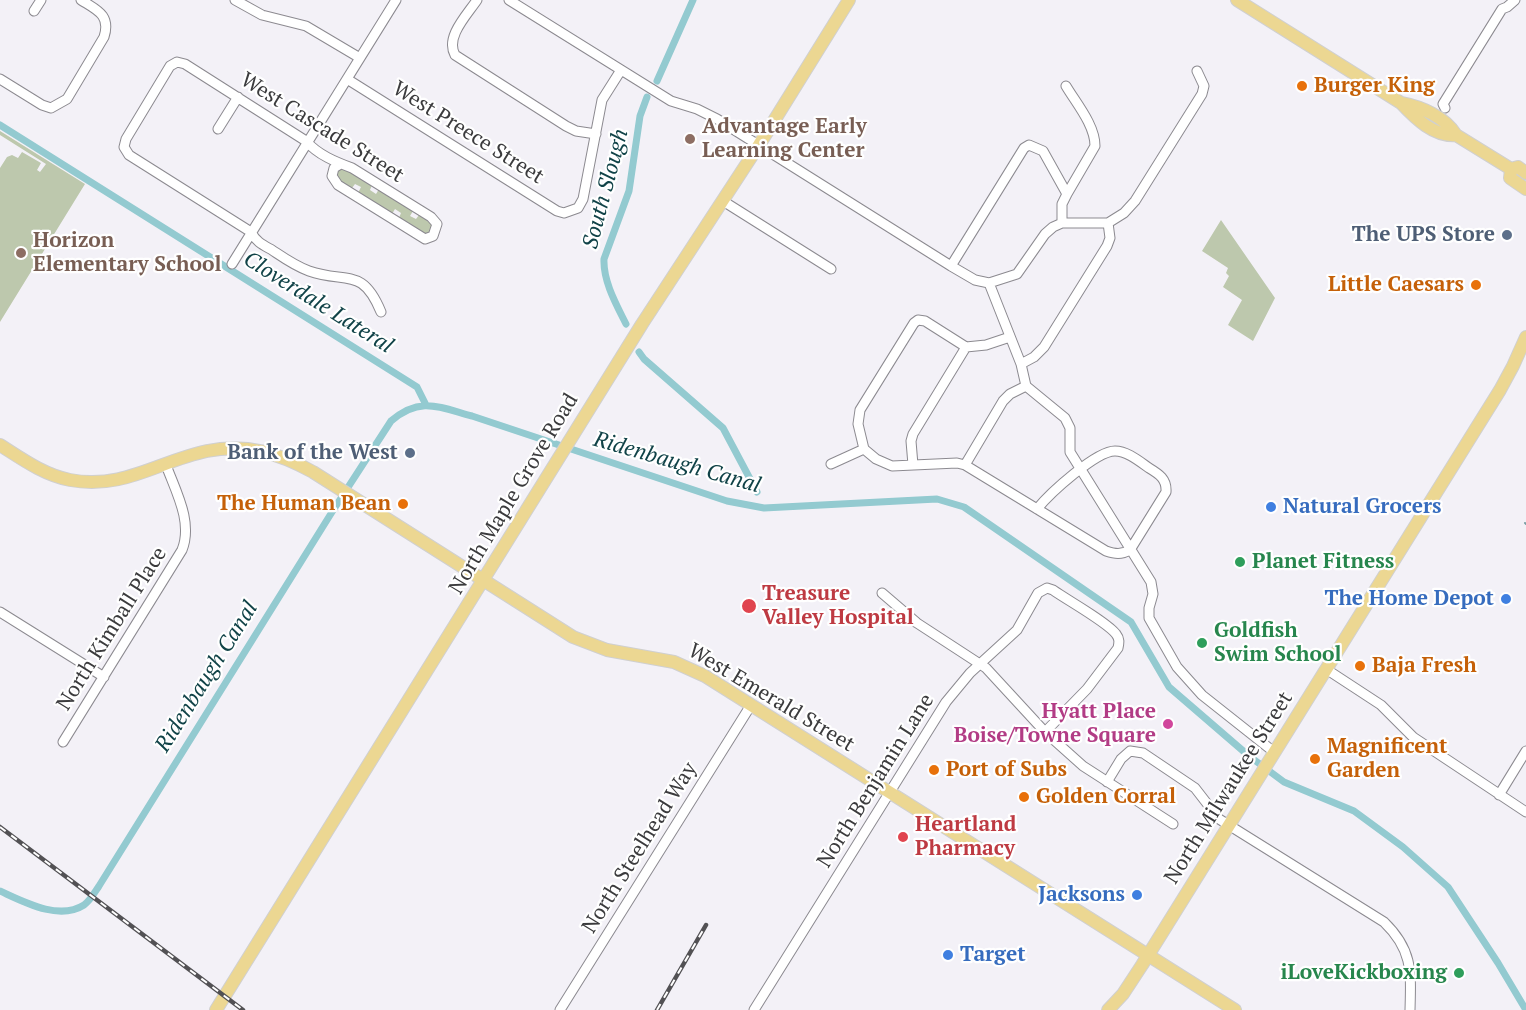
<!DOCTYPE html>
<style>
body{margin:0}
canvas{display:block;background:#f3f1f7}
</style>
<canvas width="1526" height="1010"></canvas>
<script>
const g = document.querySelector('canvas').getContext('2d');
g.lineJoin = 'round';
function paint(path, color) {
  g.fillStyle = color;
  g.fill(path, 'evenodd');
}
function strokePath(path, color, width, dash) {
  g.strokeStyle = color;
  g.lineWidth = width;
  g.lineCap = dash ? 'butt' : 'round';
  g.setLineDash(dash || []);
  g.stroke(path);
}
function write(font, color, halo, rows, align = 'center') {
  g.font = font + ' "PT Serif",serif';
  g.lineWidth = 4.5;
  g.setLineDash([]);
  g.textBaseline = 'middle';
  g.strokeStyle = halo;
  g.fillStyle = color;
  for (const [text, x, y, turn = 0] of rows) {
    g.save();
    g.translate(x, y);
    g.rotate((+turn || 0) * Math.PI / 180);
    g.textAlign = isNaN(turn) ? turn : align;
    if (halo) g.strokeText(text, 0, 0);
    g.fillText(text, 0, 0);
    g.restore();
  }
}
const green = new Path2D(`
 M0,131L85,184L0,322V168L7,157L12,155L18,158L22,152L41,163L37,170L40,172L46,164L0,135Z
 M339,170H347L372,185L370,190L376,194L379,189L413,211L410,216L416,219L419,215L432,224L431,232L425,234L399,218L401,213L395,209L392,214L358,193L361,187L355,184L352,188L339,180L336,172Z
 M1221,220L1275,298L1253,341L1228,325L1242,300L1223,287L1229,276L1226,273L1228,268L1202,251Z`);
const stream = new Path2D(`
 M1525,523L1526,524`);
const canal = new Path2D(`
 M657,81L693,0
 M0,125L417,387L426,405
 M626,324C616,304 603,281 604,259L629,191L640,116L647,97
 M639,352L644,359L723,428L757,492
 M0,891C24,902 59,921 84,905C90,901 95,892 99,886L332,512L391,421C420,396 439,407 472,416L727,501L764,508L937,499L964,507L1131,622L1169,687L1249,756L1284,782L1354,811L1403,847L1448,887L1498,963L1526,1010`);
const minor = new Path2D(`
 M235,0L262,15L306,26L360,58
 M477,0C467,15 445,37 455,55L566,126L576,131L596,134
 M509,0L671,101L697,109L717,119L951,266L975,280L989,283L1021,364L1026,386L1065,418L1070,428V452L1151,582L1153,594L1149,608V618L1177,667L1202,695L1274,752
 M34,11L41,0
 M0,79L42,105L51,108L67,99L104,37C111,15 97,10 81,0
 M347,79L557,211L564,213L578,208L583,199L602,100L621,70
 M1445,108L1443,104L1502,9L1507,7L1515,0
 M218,129L238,97
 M339,165L334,168L332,176L338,185L425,239L433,236L437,224L431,217L352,168C336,162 318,155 306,141L185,64L177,62L170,66L126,139L124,147L129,155L251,232C256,242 263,245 272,250C284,258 295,266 309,271C346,284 362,266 381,312
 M723,201L831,269
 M1062,223V204L1067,194L1095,146C1095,125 1076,103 1066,86
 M232,264L396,0
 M951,266L1024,148L1029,145L1043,151L1067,194
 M989,283L1017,274L1045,234L1053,227L1062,223H1108L1124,213L1135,201L1202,94L1204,86L1197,71
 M1021,364L1034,357L1044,347L1107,246L1110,238L1108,223
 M864,449L876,459L892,466L957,463L965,465L1106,551C1115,554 1121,555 1130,550L1166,492C1167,479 1159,474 1149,468C1139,461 1127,451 1115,451C1096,451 1050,493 1037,509
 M864,449L858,424L860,410L914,323L918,320L925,321L966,347L986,345L1010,337
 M831,464L864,449
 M913,465L911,441L913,434L966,347
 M965,465L1003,401L1010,394L1026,386
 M882,593L917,623L986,668L1045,732L1083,766L1173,824
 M0,612L104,677
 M1326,669L1381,705L1413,737L1526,812
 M63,742L182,550C193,522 176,492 166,465
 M1107,782L1121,759L1130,751L1143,753L1195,788L1219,819L1384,922C1413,950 1411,972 1410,1010
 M1499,795L1526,751
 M560,1010L751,705
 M754,1010L946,702L970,673L1017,630L1038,593L1047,588L1053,590C1067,600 1107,622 1116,634C1120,639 1119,643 1118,648L1087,689L1045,732`);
const major = new Path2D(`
 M1237,0L1401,103C1415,118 1434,137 1456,135
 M1401,103C1422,107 1445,117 1456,135L1511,169L1518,167L1526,173
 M1511,169L1510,178L1526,189
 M0,445C22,459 44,475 70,480C123,490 159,461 207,451C246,443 279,453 313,472L573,637L607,650L674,662L705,676L1235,1010
 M216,1010L642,324L759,145L849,0
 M1108,1010L1123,994L1142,965L1500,390L1513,366L1526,337`);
const rail = new Path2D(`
 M0,827L243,1010
 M657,1010L706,925`);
const markers = [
 [1302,86,6,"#e8710a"],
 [690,139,6,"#8d6e63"],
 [1507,235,6,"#5c6f8a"],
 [21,253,6,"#8d6e63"],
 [1476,285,6,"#e8710a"],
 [410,453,6,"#5c6f8a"],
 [403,504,6,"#e8710a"],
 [1271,507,6,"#3f7fe0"],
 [1240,562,6,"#2e9e5b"],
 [1506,599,6,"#3f7fe0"],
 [749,606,8,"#e0444e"],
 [1202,643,6,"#2e9e5b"],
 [1360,666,6,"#e8710a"],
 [1168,724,6,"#d1479c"],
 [1315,759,6,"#e8710a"],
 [934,770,6,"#e8710a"],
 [1024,797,6,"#e8710a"],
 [903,837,6,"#e0444e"],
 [1137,895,6,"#3f7fe0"],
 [948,955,6,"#3f7fe0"],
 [1459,973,6,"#2e9e5b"]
];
const foodNames = [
 ["Burger King",1314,86],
 ["Little Caesars",1464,285,"right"],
 ["The Human Bean",391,504,"right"],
 ["Baja Fresh",1372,666],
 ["Magnificent",1327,747],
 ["Garden",1327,771],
 ["Port of Subs",946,770],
 ["Golden Corral",1036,797]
];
const educationNames = [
 ["Advantage Early",702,127],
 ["Learning Center",702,151],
 ["Horizon",33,241],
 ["Elementary School",33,265]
];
const streetNames = [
 ["West Cascade Street",322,128,32],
 ["West Preece Street",468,133,32],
 ["North Maple Grove Road",514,494,-59],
 ["North Kimball Place",112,629,-58],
 ["West Emerald Street",771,698,31],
 ["North Benjamin Lane",876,781,-58],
 ["North Milwaukee Street",1229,788,-58],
 ["North Steelhead Way",640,848,-58]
];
const serviceNames = [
 ["The UPS Store",1495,235],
 ["Bank of the West",398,453]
];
const shopNames = [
 ["Natural Grocers",1283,507],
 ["The Home Depot",1494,599,"right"],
 ["Jacksons",1125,895,"right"],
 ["Target",960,955]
];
const leisureNames = [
 ["Planet Fitness",1252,562],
 ["Goldfish",1214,631],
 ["Swim School",1214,655],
 ["iLoveKickboxing",1447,973,"right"]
];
const healthNames = [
 ["Treasure",762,594],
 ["Valley Hospital",762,618],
 ["Heartland",915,825],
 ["Pharmacy",915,849]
];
const hotelNames = [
 ["Hyatt Place",1156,712],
 ["Boise/Towne Square",1156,736]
];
const waterNames = [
 ["South Slough",606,189,-75],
 ["Cloverdale Lateral",318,303,32],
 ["Ridenbaugh Canal",677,463,16],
 ["Ridenbaugh Canal",207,677,-58]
];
paint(green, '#bdc8ad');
strokePath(stream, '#799fa4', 2);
strokePath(canal, '#93cad0', 7);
strokePath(minor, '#8c8a90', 11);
strokePath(major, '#d0d0d0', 14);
strokePath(minor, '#fff', 9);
strokePath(major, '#ecd792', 12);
strokePath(rail, '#525154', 4.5);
strokePath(rail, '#fff', 2, [7]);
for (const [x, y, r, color] of markers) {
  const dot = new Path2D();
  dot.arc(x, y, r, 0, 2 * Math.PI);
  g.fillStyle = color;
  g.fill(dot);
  strokePath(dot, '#fff', 2);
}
write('bold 21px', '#c56008', '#fff', foodNames, 'left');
write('bold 21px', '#785e54', '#fff', educationNames, 'left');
write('21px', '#3b3b3d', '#fff', streetNames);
write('bold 21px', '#4e5e75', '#fff', serviceNames, 'right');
write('bold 21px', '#366cbe', '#fff', shopNames, 'left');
write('bold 21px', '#27864d', '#fff', leisureNames, 'left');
write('bold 21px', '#be3a42', '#fff', healthNames, 'left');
write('bold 21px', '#b23c85', '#fff', hotelNames, 'right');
write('italic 22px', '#114348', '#fff', waterNames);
</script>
